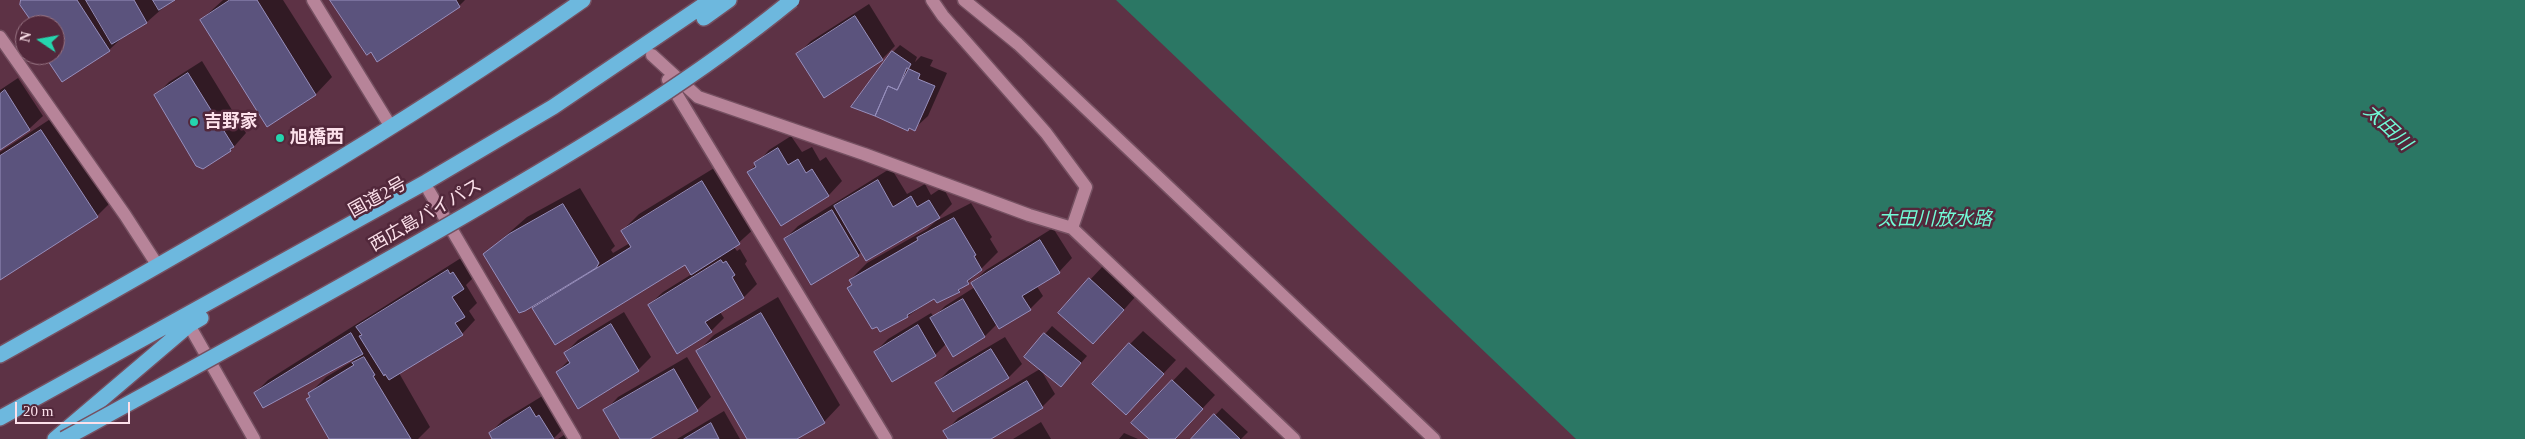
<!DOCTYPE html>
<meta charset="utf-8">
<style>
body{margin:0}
#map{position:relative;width:2525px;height:439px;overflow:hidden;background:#5d3245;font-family:"Times New Roman",serif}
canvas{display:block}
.north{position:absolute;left:15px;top:15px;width:50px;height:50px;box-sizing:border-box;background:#52283b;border:1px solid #967281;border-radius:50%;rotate:282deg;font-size:14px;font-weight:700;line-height:20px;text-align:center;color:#fce0ea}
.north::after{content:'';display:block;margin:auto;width:18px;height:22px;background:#25d5ae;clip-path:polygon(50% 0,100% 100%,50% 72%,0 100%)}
.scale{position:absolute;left:15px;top:402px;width:115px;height:22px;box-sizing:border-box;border:2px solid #fce0ea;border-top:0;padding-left:6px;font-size:15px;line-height:18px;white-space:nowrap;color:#fce0ea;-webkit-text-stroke:4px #52283b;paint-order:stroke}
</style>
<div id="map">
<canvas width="2525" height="439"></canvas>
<div class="north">N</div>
<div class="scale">20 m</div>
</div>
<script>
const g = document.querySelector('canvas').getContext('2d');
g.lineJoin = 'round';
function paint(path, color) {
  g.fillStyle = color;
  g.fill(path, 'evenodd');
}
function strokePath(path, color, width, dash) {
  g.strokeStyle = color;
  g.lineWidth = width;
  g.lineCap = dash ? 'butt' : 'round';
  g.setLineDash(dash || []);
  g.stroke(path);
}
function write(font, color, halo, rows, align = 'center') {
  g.font = font + ' "Times New Roman","Noto Sans JP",serif';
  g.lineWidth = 5;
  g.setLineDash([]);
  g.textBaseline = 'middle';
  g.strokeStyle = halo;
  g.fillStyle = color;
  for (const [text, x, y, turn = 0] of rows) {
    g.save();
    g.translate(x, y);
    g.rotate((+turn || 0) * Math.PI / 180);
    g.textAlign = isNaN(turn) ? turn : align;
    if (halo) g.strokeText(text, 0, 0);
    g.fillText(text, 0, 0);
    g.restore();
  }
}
const water = new Path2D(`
 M1116,0H2525V439H1576Z`);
const shadow = new Path2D(`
 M23,0H172L147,22L125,35L109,50L62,80L45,55H55V25H35Z
 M223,0H283L332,77L316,94L267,125L201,20Z
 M332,0H465L459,6Z
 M869,4L895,46L882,59L798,54L811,41Z
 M900,45L917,57L915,62L921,56L933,60L930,66L947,73L928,116L914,129L910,127L908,129L853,107L885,60Z
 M202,61L246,133L231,150L203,168L156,95L169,82Z
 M18,78L43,116L29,129L0,148V90Z
 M58,114L113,200L97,216L0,279V152Z
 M791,136L802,152L812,147L820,161L826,157L842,181L829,195L781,224L749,172L769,150Z
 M719,165L756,227L734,247L737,251L740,249L747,261L745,264L757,284L744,297L720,312L724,318L711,331L649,305L663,292L692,274L685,264L555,343L532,306L485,254L527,217L580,188L615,246L611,250L613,253L630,243L622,231L639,214Z
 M891,168L907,194L925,184L931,195L943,187L952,204L937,219L862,252L812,283L785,239L798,226Z
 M971,203L992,237L990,239L998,252L959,291L935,297L908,316L880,330L850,280L867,263L927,229L936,221Z
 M1053,228L1072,258L1059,272L1036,285L1043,296L1030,309L997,324L985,336L953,355L946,344L935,355L875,352L888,339L931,313L934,317L945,306L975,287L972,283L986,270Z
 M461,258L476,275L466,285L477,303L469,311L475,320L462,334L399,373L430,427L418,439H331L307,400L311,396L310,393L326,377L353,361L351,359L255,393L268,380Z
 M1103,266L1136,296L1106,330L1059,313Z
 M778,297L840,405L824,422L794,439H748L698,351L714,335Z
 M624,312L651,357L638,370L557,372L569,360L565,353L578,340Z
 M1052,326L1087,356L1068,378L1041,370L1055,394L1042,407L988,439H949L945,432L958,418L1040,369L1045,334Z
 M1143,331L1176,360L1139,400L1130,344Z
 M1005,337L1022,364L1009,377L953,411L936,383L949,370Z
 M687,357L711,397L697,410L648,439H621L605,411L618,397Z
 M1186,367L1215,395L1174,439H1151L1133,423Z
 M544,395L567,425L554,438L494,439L490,433L503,420Z
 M1222,408L1248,432L1241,439H1193Z
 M724,411L740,439H677Z
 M1041,422L1051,439H1013Z
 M570,431L575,439H558Z
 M1124,433L1138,439H1119Z`);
const building = new Path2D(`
 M21,0H77L110,51L62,82L44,55H55V25H34L20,5Z
 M86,0H134L147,23L112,44Z
 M153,0H175L159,10Z
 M230,0H257L316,95L267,127L200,20Z
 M330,0H456L460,7L377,62L371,52L367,55Z
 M855,16L883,60L824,98L796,54Z
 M892,51L911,64L897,90L888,86L875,116L851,107Z
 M907,68L920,74L918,79L935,86L915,131L909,128L908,131L875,116L888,86L897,90Z
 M188,73L234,147L230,149L231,151L203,169L196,166L154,95Z
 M5,90L30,130L0,150V94Z
 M41,130L98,217L0,280V156Z
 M778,148L788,165L798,159L806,173L812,169L829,196L781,226L747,172L756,167L754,163Z
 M878,180L893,207L911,196L917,207L929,200L940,218L866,261L834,206Z
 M702,181L740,244L691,275L685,265L555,345L532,308L631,247L621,231Z
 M563,204L599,263L596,268L525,311L519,313L483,254L509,234Z
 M832,210L859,256L811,285L784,239Z
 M954,218L976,255L974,256L982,270L967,281L969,284L958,290L960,292L937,303L934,299L907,315L908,317L880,332L877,327L872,329L847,288L852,285L849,280L918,240L917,238Z
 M1040,240L1060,273L1022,296L1031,310L999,329L971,283Z
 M721,260L723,263L726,261L735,275L732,277L744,298L705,322L712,332L677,354L648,305Z
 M448,270L450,274L453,272L464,289L452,297L465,317L455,323L463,335L389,380L385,374L384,376L359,336L362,335L356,327Z
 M1089,278L1124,310L1093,344L1058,313Z
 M963,299L985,337L953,357L930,318Z
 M761,313L825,423L797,439H747L696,351Z
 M611,324L639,371L578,409L556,372L570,363L564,353Z
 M918,325L936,356L892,382L874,352Z
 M351,333L363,354L263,408L254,393Z
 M1044,333L1081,363L1061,387L1024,357Z
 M1129,343L1164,374L1126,415L1092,384Z
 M991,349L1009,378L953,412L935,383Z
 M364,357L375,375L373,376L411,439H329L306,399L310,397L308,393L354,365L352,363Z
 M674,369L698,411L650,439H620L603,410Z
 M1172,380L1203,409L1175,439H1149L1131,423Z
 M1027,381L1043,408L991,439H948L943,431Z
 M530,407L536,417L539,415L554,439H492L489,433Z
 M1214,414L1240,439H1191Z
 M711,423L719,439H684Z`);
const minor = new Path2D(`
 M313,0L391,127
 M932,0L943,16L1046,133L1086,187L1072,228
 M964,0L1018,44L1434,439
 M0,37L125,215L158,266
 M652,55L698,97L864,154L1029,215L1072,228L1294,439
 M668,80L886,439
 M429,191L575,439
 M189,325L254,439`);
const highway = new Path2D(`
 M704,18L729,0
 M0,355C198,244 397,131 583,0
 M0,418L426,182L553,107L711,0
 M55,439L189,325L201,318`);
const highwayBridge = new Path2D(`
 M64,439C207,360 352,282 493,199C596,139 699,76 792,0`);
const markers = [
 [194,122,5,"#25d5ae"],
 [280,138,5,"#25d5ae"]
];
const poiNames = [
 ["吉野家",204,122],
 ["旭橋西",290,138]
];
const streetNames = [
 ["国道2号",378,198,-29],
 ["西広島バイパス",426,216,-30]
];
const waterNames = [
 ["太田川",2387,128,43],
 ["太田川放水路",1935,220]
];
paint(water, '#2b7764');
paint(shadow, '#0007');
paint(building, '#5b537d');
strokePath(building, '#978fbd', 1);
strokePath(minor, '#755061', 15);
strokePath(highway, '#755061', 18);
strokePath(minor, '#b78499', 12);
strokePath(highway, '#6db8de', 15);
strokePath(highwayBridge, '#755061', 18, []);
strokePath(highwayBridge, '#6db8de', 15);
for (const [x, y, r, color] of markers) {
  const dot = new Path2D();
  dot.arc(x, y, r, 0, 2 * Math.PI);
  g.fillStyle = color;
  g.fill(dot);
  strokePath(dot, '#52283b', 2);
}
write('bold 18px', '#fce0ea', '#52283b', poiNames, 'left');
write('18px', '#fce0ea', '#52283b', streetNames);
write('italic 19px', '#71fbd6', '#52283b', waterNames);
</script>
